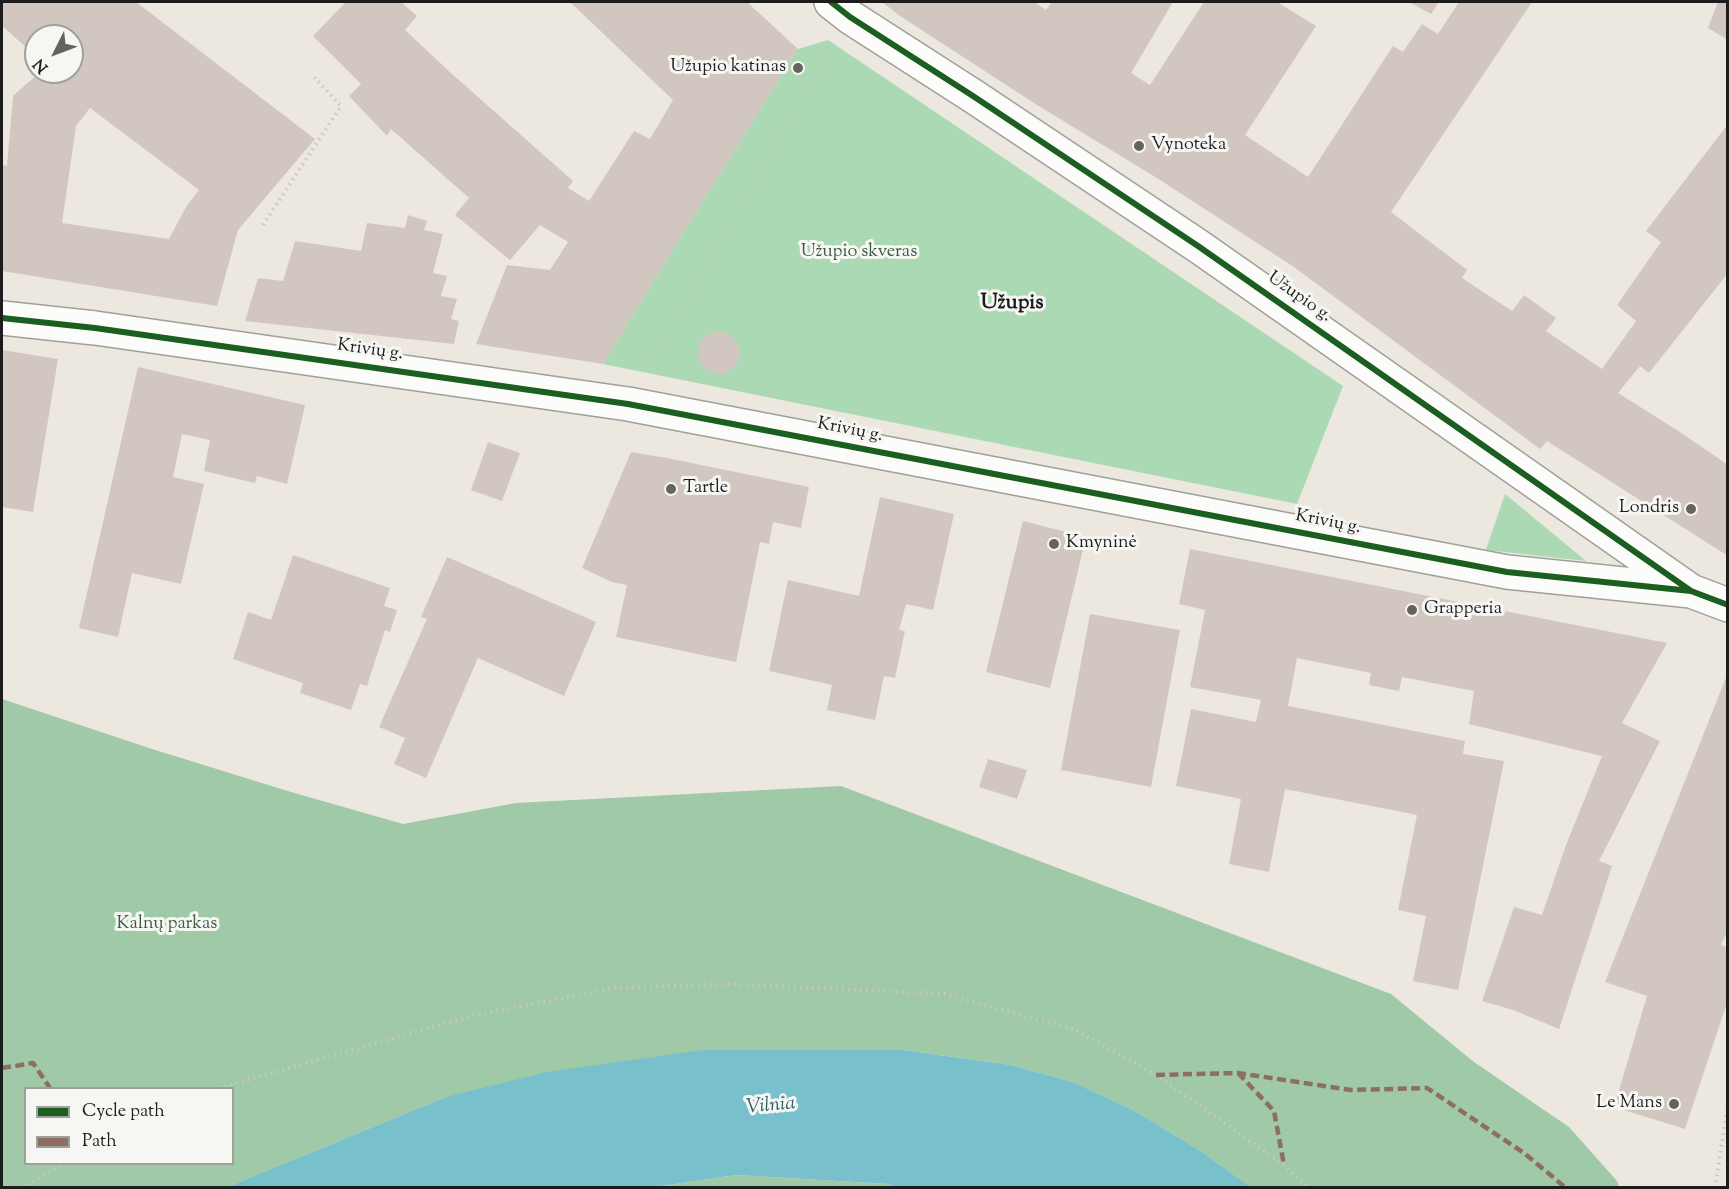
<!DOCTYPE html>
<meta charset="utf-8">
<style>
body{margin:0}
#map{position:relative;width:1729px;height:1189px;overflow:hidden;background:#ece8df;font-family:"Sorts Mill Goudy",serif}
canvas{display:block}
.frame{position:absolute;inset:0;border:3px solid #1c1c1c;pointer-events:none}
.legend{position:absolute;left:24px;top:1087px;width:210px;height:78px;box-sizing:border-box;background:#f6f6f2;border:2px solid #9f9f9c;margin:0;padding:8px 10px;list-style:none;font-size:18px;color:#1c1c1c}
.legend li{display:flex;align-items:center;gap:12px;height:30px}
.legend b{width:30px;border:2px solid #9f9f9c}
.north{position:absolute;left:24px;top:24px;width:60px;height:60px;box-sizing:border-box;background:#f6f6f2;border:2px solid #9f9f9c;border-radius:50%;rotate:228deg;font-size:16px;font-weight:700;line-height:24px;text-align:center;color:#1c1c1c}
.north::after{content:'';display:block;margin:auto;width:21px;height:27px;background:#656360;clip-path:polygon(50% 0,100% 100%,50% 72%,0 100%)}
</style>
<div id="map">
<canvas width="1729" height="1189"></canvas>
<div class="frame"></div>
<ul class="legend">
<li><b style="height:8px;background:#1b5e20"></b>Cycle path</li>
<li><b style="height:8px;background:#8d6e63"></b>Path</li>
</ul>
<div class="north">N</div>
</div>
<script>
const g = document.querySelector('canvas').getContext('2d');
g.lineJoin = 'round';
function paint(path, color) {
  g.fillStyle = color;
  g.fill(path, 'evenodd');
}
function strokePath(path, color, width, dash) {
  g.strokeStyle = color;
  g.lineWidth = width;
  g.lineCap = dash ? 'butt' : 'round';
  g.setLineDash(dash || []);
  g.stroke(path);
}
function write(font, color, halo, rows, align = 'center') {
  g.font = font + ' "Sorts Mill Goudy",serif';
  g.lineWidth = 6;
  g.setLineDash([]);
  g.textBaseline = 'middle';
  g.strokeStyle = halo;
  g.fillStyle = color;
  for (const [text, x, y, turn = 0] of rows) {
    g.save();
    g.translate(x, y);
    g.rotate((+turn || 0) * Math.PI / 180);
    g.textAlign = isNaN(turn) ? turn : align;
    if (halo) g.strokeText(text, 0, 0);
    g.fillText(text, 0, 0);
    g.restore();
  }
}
const green = new Path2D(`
 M828,40L1343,386L1297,504L603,364L649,288L798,49Z
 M1505,494L1586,561L1486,550Z`);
const forest = new Path2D(`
 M2,699L152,749L291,792L403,824L516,803L841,786L1391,994L1474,1062L1569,1127L1617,1181L1619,1187H1251L1199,1150L1133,1110L1073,1082L1011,1065L903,1050H702L446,1097L227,1187L2,1188ZM26,1088H232V1164H26Z
 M736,1175L889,1184L896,1187L648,1188Z`);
const water = new Path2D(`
 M702,1050H903L1011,1065L1073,1082L1133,1110L1199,1150L1251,1187L896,1188L889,1184L736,1175L648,1188L227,1187L446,1097L547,1072Z`);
const building = new Path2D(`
 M2,2H136L315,139L238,230L217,306L2,271V165L7,166L13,96L40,72H72V36H36V56L2,26ZM90,108L199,190L186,207L169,239L62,223L76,126Z
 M346,2H401L417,16L405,30L452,74L573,181L568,188L589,201L634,131L650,139L673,100L570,2H747L798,49L649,288L603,364L476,344L507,265L550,270L568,242L540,225L510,260L455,215L469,198L391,129L387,136L349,96L361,84L313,36Z
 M882,2H1034L1046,10L1052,2H1173L1131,73L1150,85L1204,2H1277L1316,26L1245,135L1308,177L1393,46L1403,52L1422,24L1438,34L1459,2H1532L1391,212L1467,270L1462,278L1512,311L1524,295L1556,318L1546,331L1602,369L1636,321L1617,305L1661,242L1646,231L1728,124V273L1649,373L1640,366L1618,393L1680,432L1728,465V556L1547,441L1540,449L1294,267L1157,178L1037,105L900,16Z
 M1409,2H1439L1431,14Z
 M1718,2H1728V40L1708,28Z
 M408,215L427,221L424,230L443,234L433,273L447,276L441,296L457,299L451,319L459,321L454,344L245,321L258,278L283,281L295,241L361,251L367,223L405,228Z
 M714,331L730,334L740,347L738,363L725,374L708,372L698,358L700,341Z
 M2,350L58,359L33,512L2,507Z
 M138,367L305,405L287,484L257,476L255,483L204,471L210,440L182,434L173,477L204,484L181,584L132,573L118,637L79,628Z
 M488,442L520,453L502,501L471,490Z
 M631,452L667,458L809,487L801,528L773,522L769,544L760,542L736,662L616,637L627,585L612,582L582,568Z
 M880,497L954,514L933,610L906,604L899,630L905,631L895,678L884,676L875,720L827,710L832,685L769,671L788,580L859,596Z
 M1023,521L1086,537L1050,688L986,672Z
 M1190,549L1667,643L1622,723L1660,741L1599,861L1612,866L1559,1029L1513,1010L1482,1001L1514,907L1542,915L1566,845L1602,756L1469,724L1474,691L1402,677L1399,691L1369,685L1371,673L1297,658L1288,706L1465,741L1463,754L1504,761L1458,990L1413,981L1426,916L1398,910L1417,815L1285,789L1269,872L1229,864L1241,799L1176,786L1191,709L1256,722L1261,700L1190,687L1205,610L1179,604Z
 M293,555L390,588L384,606L397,610L390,632L385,630L367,686L360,684L351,710L300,693L303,683L233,659L248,612L271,620Z
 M447,557L596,622L564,696L478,658L426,778L394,764L405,738L379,727L427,619L421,617Z
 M1090,614L1180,630L1151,787L1061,770Z
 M1727,675L1728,930L1721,945L1728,948V1000L1685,1129L1614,1107L1647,996L1605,982Z
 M988,759L1027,770L1017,799L979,787Z`);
const path = new Path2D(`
 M263,225L341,106L313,76
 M649,367L829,53
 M219,1088L475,1015L615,988L732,984L945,994L1076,1030L1156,1075L1284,1165L1310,1188
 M23,1188L61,1164
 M1715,1188L1728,1105`);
const street = new Path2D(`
 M831,2L850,17L973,96L1198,246L1691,591L1728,605
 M2,318L95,328L628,404L1507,572L1691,591`);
const quiet = new Path2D(`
 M2,1068L33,1063L50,1088
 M1238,1073L1274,1111L1284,1165
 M1156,1075L1238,1073L1351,1090L1427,1088L1524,1153L1566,1188`);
const cycleway = new Path2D(`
 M831,2L850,17L973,96L1198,246L1691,591L1728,605
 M2,318L95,328L628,404L1507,572L1691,591`);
const markers = [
 [798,68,6,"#656360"],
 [1139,146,6,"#656360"],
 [671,489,6,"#656360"],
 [1691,509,6,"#656360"],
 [1054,544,6,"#656360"],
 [1412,610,6,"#656360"],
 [1674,1104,6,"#656360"]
];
const poiNames = [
 ["Užupio katinas",786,68,"right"],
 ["Vynoteka",1151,146],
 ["Tartle",683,489],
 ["Londris",1679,509,"right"],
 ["Kmyninė",1066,544],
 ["Grapperia",1424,610],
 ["Le Mans",1662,1104,"right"]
];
const parkNames = [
 ["Užupio skveras",859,253],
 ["Kalnų parkas",167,925]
];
const streetNames = [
 ["Užupio g.",1299,298,35],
 ["Krivių g.",370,351,8],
 ["Krivių g.",850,431,11],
 ["Krivių g.",1328,523,11]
];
const waterNames = [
 ["Vilnia",771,1107,-5]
];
const quarterNames = [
 ["Užupis",1012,304]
];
paint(green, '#abd9b4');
paint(forest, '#9fc9a7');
paint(water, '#78c1cc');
paint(building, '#d2c6c0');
strokePath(street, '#a19f9a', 36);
strokePath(path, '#c7c7c5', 4, [1.5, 4.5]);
strokePath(street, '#fcfcfa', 33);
strokePath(quiet, '#8d6e63', 4.5, [9, 4.5]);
strokePath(cycleway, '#1b5e20', 6);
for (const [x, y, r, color] of markers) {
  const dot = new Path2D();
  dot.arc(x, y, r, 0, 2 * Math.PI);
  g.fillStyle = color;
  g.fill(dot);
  strokePath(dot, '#f6f6f2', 2);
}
write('18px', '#1c1c1c', '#f6f6f2', poiNames, 'left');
write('18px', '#3b5a45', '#f6f6f2', parkNames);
write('18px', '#1c1c1c', '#f6f6f2', streetNames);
write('italic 20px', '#2f5f68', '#f6f6f2', waterNames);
write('bold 21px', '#1c1c1c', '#f6f6f2', quarterNames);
</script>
